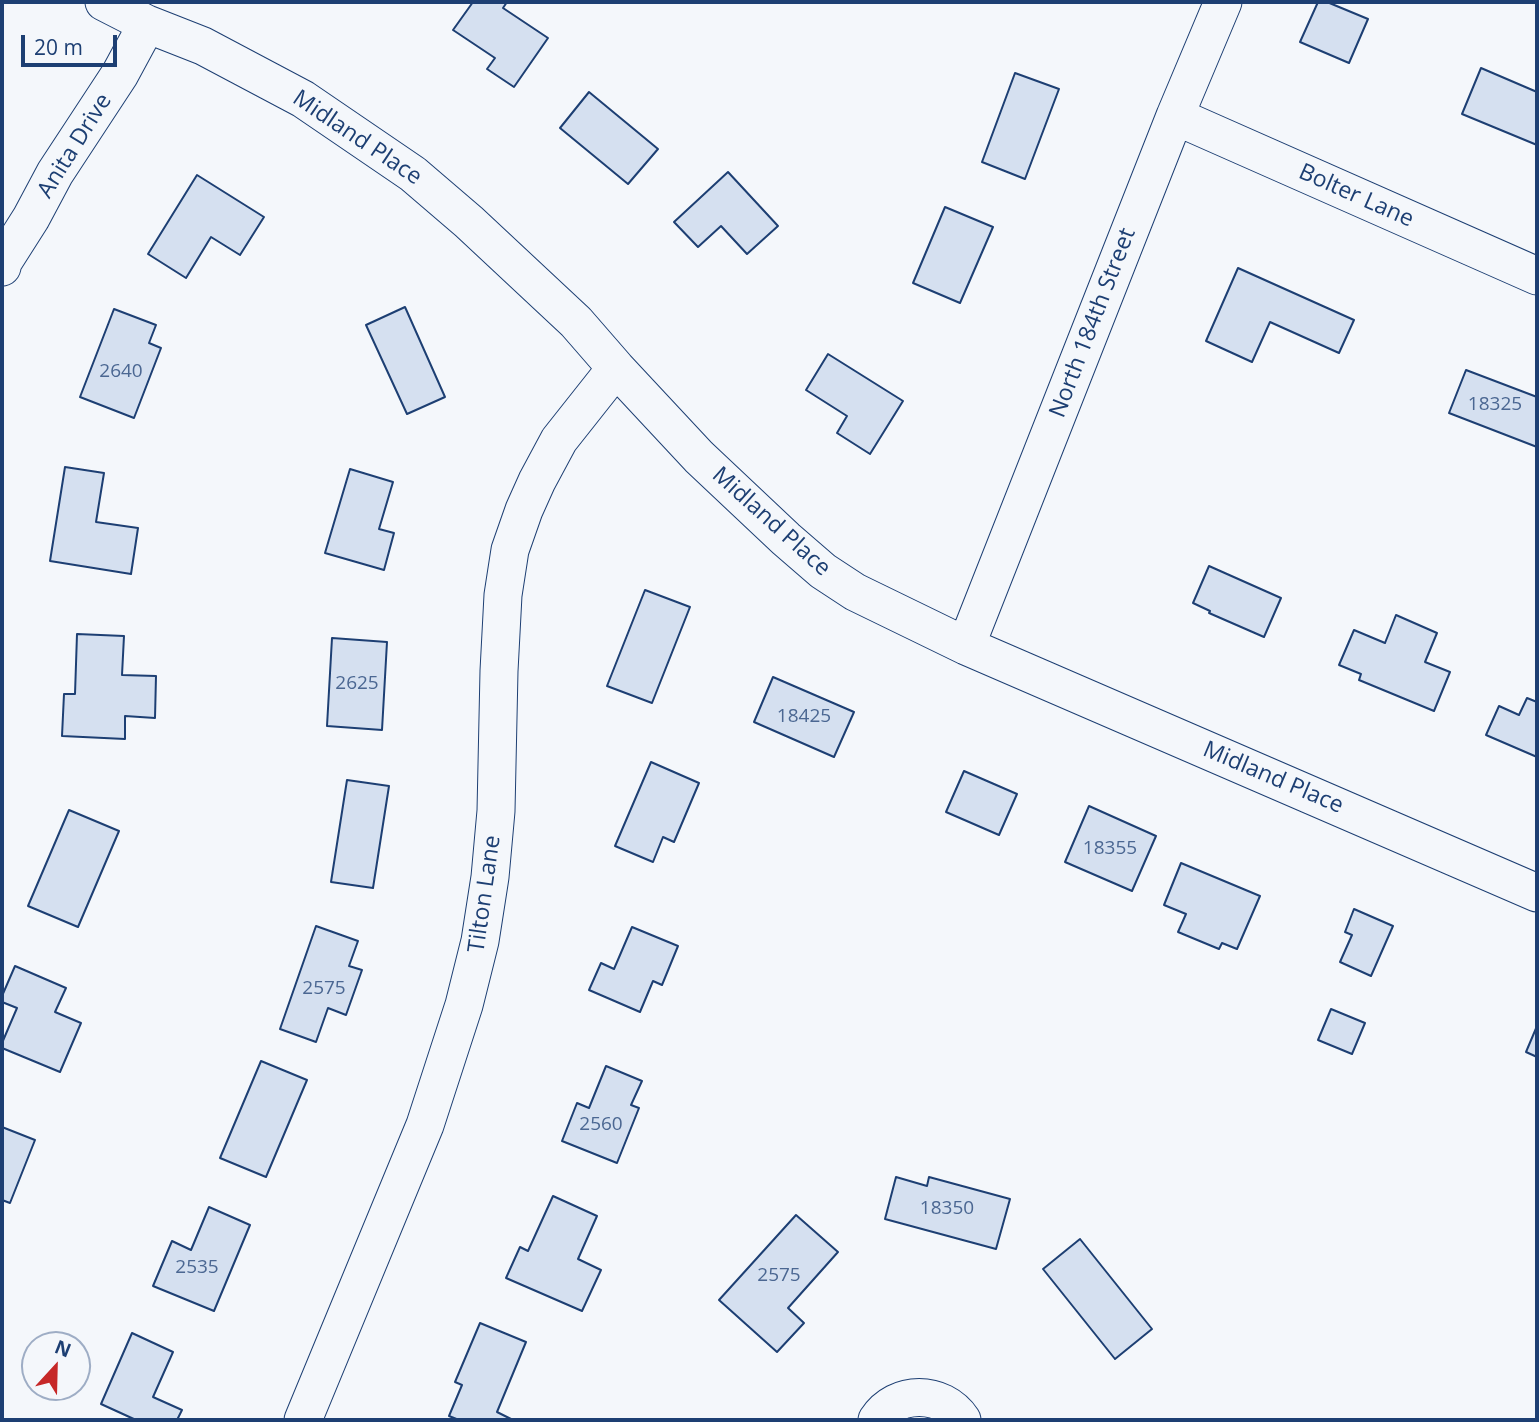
<!DOCTYPE html>
<style>
body{margin:0}
#map{position:relative;width:1539px;height:1422px;overflow:hidden;background:#f4f7fb;font-family:"Open Sans",sans-serif}
canvas{display:block}
.frame{position:absolute;inset:0;border:4px solid #1d3f73;pointer-events:none}
.north{position:absolute;left:21px;top:1331px;width:70px;height:70px;box-sizing:border-box;background:#f4f7fb;border:2px solid #9eadc5;border-radius:50%;rotate:22deg;font-size:19px;font-weight:700;line-height:28px;text-align:center;color:#1d3f73}
.north::after{content:'';display:block;margin:auto;width:24px;height:32px;background:#c62828;clip-path:polygon(50% 0,100% 100%,50% 72%,0 100%)}
.scale{position:absolute;left:21px;top:35px;width:96px;height:32px;box-sizing:border-box;border:4px solid #1d3f73;border-top:0;padding-left:9px;font-size:21px;line-height:24px;white-space:nowrap;color:#1d3f73;-webkit-text-stroke:5px #f4f7fb;paint-order:stroke}
</style>
<div id="map">
<canvas width="1539" height="1422"></canvas>
<div class="frame"></div>
<div class="north">N</div>
<div class="scale">20 m</div>
</div>
<script>
const g = document.querySelector('canvas').getContext('2d');
g.lineJoin = 'round';
function paint(path, color) {
  g.fillStyle = color;
  g.fill(path, 'evenodd');
}
function strokePath(path, color, width, dash) {
  g.strokeStyle = color;
  g.lineWidth = width;
  g.lineCap = dash ? 'butt' : 'round';
  g.setLineDash(dash || []);
  g.stroke(path);
}
function write(font, color, halo, rows, align = 'center') {
  g.font = font + ' "Open Sans",sans-serif';
  g.lineWidth = 5;
  g.setLineDash([]);
  g.textBaseline = 'middle';
  g.strokeStyle = halo;
  g.fillStyle = color;
  for (const [text, x, y, turn = 0] of rows) {
    g.save();
    g.translate(x, y);
    g.rotate((+turn || 0) * Math.PI / 180);
    g.textAlign = isNaN(turn) ? turn : align;
    if (halo) g.strokeText(text, 0, 0);
    g.fillText(text, 0, 0);
    g.restore();
  }
}
const building = new Path2D(`
 M473,2H507L503,8L548,38L514,87L487,69L495,58L453,30Z
 M1318,2H1327L1368,19L1349,63L1300,42Z
 M1481,68L1537,92V145L1462,114Z
 M1015,73L1059,89L1025,179L982,162Z
 M589,92L658,149L628,184L560,128Z
 M728,172L778,226L747,254L721,226L698,247L674,222Z
 M197,175L264,217L240,255L211,237L186,278L148,254Z
 M945,207L993,227L960,303L913,283Z
 M1238,268L1354,320L1339,353L1270,322L1252,362L1206,341Z
 M405,307L445,397L407,414L366,325Z
 M114,309L156,325L149,343L161,348L134,418L80,397Z
 M828,354L903,401L870,454L837,433L847,416L806,390Z
 M1466,370L1537,397V447L1449,413Z
 M65,467L104,473L96,522L138,528L131,574L50,561Z
 M350,469L393,482L379,529L394,533L384,570L325,553Z
 M1209,566L1281,598L1264,637L1209,613L1210,611L1193,603Z
 M645,590L690,607L652,703L607,686Z
 M1396,615L1437,633L1425,662L1450,672L1434,711L1359,680L1361,674L1339,665L1354,630L1385,643Z
 M77,634L124,636L122,675L156,676L155,718L125,716V739L62,736L64,694H75Z
 M332,638L387,642L382,730L327,726Z
 M773,677L854,712L834,757L754,722Z
 M1527,698L1537,702V757L1486,735L1499,706L1519,715Z
 M651,762L699,783L674,842L663,837L653,862L615,846Z
 M964,771L1017,794L999,835L946,812Z
 M347,780L389,786L373,888L331,882Z
 M1089,806L1156,836L1132,891L1065,862Z
 M69,810L119,831L78,927L28,906Z
 M1181,863L1260,896L1237,949L1222,943L1219,949L1178,932L1186,914L1164,905Z
 M1354,909L1393,926L1371,976L1340,962L1352,935L1345,932Z
 M316,926L358,941L349,966L362,970L346,1015L328,1008L316,1042L280,1029Z
 M632,927L678,946L662,985L653,981L640,1012L589,990L601,963L614,969Z
 M15,966L66,988L55,1012L81,1023L60,1072L2,1048V1043L17,1008L2,1002V996Z
 M1331,1009L1365,1023L1352,1054L1318,1040Z
 M1537,1026V1057L1526,1052Z
 M261,1061L307,1080L266,1177L220,1158Z
 M606,1066L642,1081L631,1105L639,1108L617,1163L562,1141L577,1103L589,1108Z
 M2,1127L35,1140L10,1203L2,1200Z
 M896,1177L927,1186L929,1177L1010,1199L996,1249L885,1219Z
 M553,1196L597,1216L578,1259L601,1270L582,1311L506,1278L520,1247L528,1251Z
 M209,1207L250,1225L214,1311L153,1286L172,1241L191,1250Z
 M796,1215L838,1252L788,1308L804,1323L777,1352L719,1300Z
 M1080,1239L1152,1329L1115,1359L1043,1269Z
 M480,1323L526,1342L497,1412L511,1419L510,1420H459L449,1416L462,1385L455,1382Z
 M132,1333L173,1352L153,1397L182,1410L177,1420H136L101,1404Z`);
const minor = new Path2D(`
 M104,2L147,24L203,46L303,99L413,174L469,222L576,322L616,368L699,457L786,539L823,571L855,592L966,646L1537,893
 M1175,116L1537,276
 M2,267L3,262L31,218L55,173L120,74L147,24
 M966,646L1175,116L1223,2
 M303,1420L425,1125L464,1005L480,941L490,877L496,811L499,671L503,595L510,550L524,510L537,481L559,440L616,368
 M877,1420C896,1390 942,1390 962,1420`);
const numberNames = [
 ["2640",121,372],
 ["18325",1495,405],
 ["2625",357,684],
 ["18425",804,717],
 ["18355",1110,849],
 ["2575",324,989],
 ["2560",601,1125],
 ["18350",947,1209],
 ["2535",197,1268],
 ["2575",779,1276]
];
const streetNames = [
 ["Midland Place",357,138,34],
 ["Anita Drive",75,146,-58],
 ["Bolter Lane",1356,196,24],
 ["North 184th Street",1093,323,-69],
 ["Midland Place",771,522,42],
 ["Midland Place",1273,778,23],
 ["Tilton Lane",485,894,-82]
];
paint(building, '#d5e0f0');
strokePath(building, '#1d3f73', 2);
strokePath(minor, '#1d3f73', 39);
strokePath(minor, '#f4f7fb', 37);
write('19px', '#4b6792', null, numberNames);
write('23px', '#1d3f73', '#f4f7fb', streetNames);
</script>
